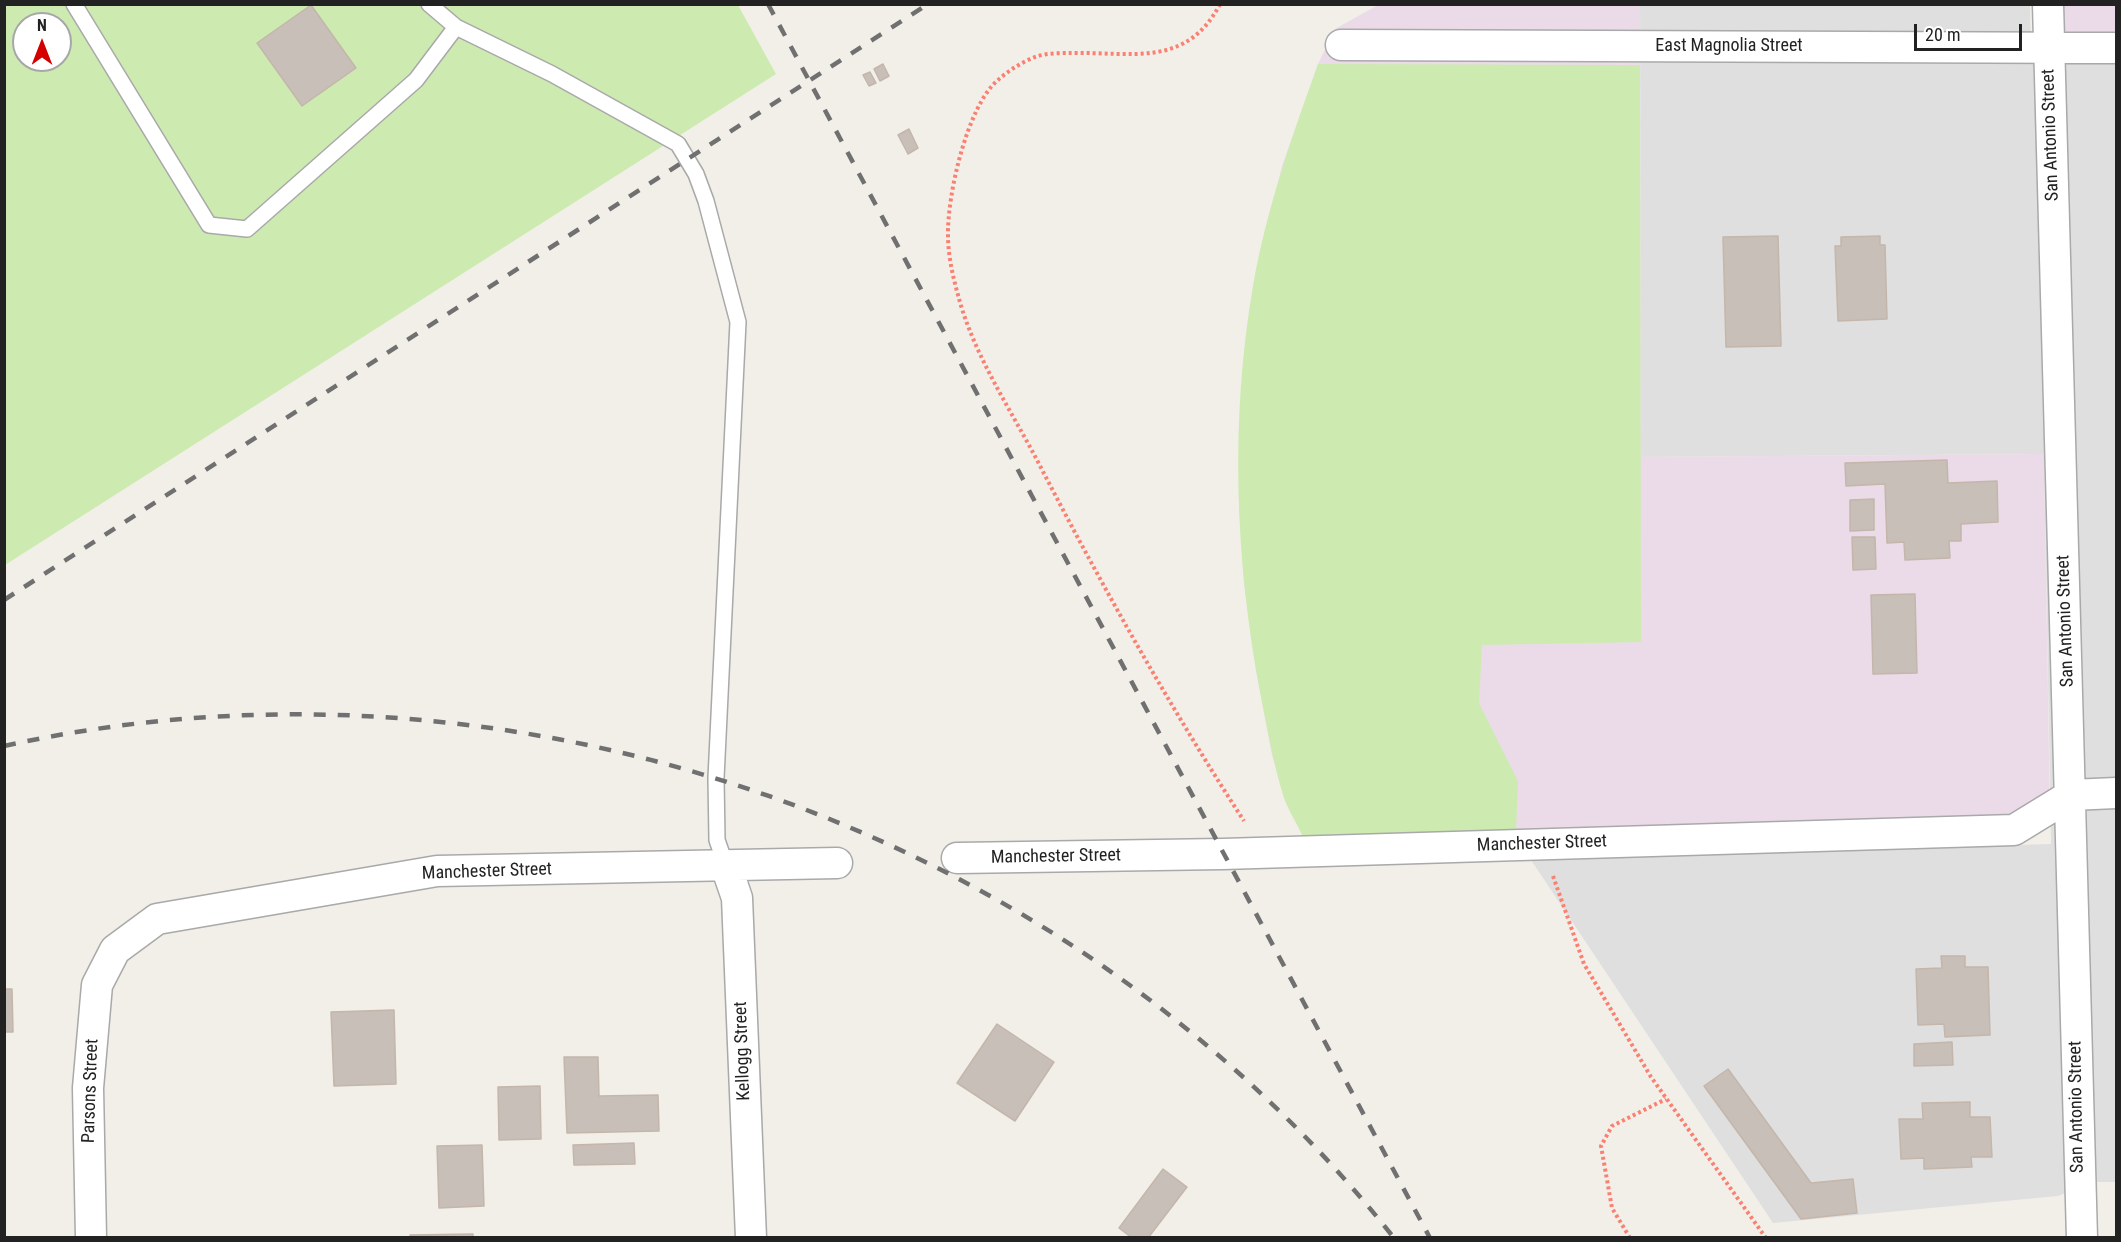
<!DOCTYPE html>
<style>
body{margin:0}
#map{position:relative;width:2121px;height:1242px;overflow:hidden;background:#f2efe9;font-family:"Roboto Condensed",sans-serif}
canvas{display:block}
.frame{position:absolute;inset:0;border:6px solid #222;pointer-events:none}
.north{position:absolute;left:12px;top:12px;width:60px;height:60px;box-sizing:border-box;background:#fff;border:2px solid #a7a7a7;border-radius:50%;rotate:0deg;font-size:16px;font-weight:700;line-height:24px;text-align:center;color:#222}
.north::after{content:'';display:block;margin:auto;width:21px;height:27px;background:#d40000;clip-path:polygon(50% 0,100% 100%,50% 72%,0 100%)}
.scale{position:absolute;left:1914px;top:24px;width:108px;height:27px;box-sizing:border-box;border:3px solid #222;border-top:0;padding-left:8px;font-size:18px;line-height:21px;white-space:nowrap;color:#222;-webkit-text-stroke:4px #fff;paint-order:stroke}
</style>
<div id="map">
<canvas width="2121" height="1242"></canvas>
<div class="frame"></div>
<div class="north">N</div>
<div class="scale">20 m</div>
</div>
<script>
const g = document.querySelector('canvas').getContext('2d');
g.lineJoin = 'round';
function paint(path, color) {
  g.fillStyle = color;
  g.fill(path, 'evenodd');
}
function strokePath(path, color, width, dash) {
  g.strokeStyle = color;
  g.lineWidth = width;
  g.lineCap = dash ? 'butt' : 'round';
  g.setLineDash(dash || []);
  g.stroke(path);
}
function write(font, color, halo, rows, align = 'center') {
  g.font = font + ' "Roboto Condensed",sans-serif';
  g.lineWidth = 6;
  g.setLineDash([]);
  g.textBaseline = 'middle';
  g.strokeStyle = halo;
  g.fillStyle = color;
  for (const [text, x, y, turn = 0] of rows) {
    g.save();
    g.translate(x, y);
    g.rotate((+turn || 0) * Math.PI / 180);
    g.textAlign = isNaN(turn) ? turn : align;
    if (halo) g.strokeText(text, 0, 0);
    g.fillText(text, 0, 0);
    g.restore();
  }
}
const residential = new Path2D(`
 M1640,5H2030L2031,64L2116,63V1182H2093L2058,1196L1773,1223L1531,860L2051,844L2044,454L1641,457Z`);
const industrial = new Path2D(`
 M1378,5H1640L1641,457L2044,454L2050,819L1516,833L1285,800L1272,755L1256,670L1244,584L1239,501L1240,412L1253,285L1282,166L1318,64L1335,29Z
 M2064,5H2116V33L2065,35Z`);
const grass = new Path2D(`
 M5,5H738L776,74L5,565ZM24,24H60V60H24Z
 M1318,64L1640,65L1641,642L1482,645L1479,703L1518,781L1516,833L1304,839C1298,825 1289,812 1284,798C1273,763 1267,727 1260,692C1235,559 1230,419 1253,286C1266,210 1292,137 1318,64Z`);
const building = new Path2D(`
 M311,5L356,68L302,106L257,43Z
 M883,64L889,76L880,81L874,69Z
 M870,72L876,83L869,86L863,75Z
 M909,129L918,148L908,154L898,135Z
 M1778,236L1781,346L1726,347L1723,237Z
 M1880,236V245H1885L1887,319L1838,321L1835,246H1841V237Z
 M1947,460L1948,483L1997,481L1998,522L1961,524V541H1949L1950,558L1905,560L1904,542L1887,543L1885,484L1846,486L1845,463Z
 M1874,499V530L1850,531V500Z
 M1852,537H1875L1876,569L1853,570Z
 M1915,594L1917,673L1873,674L1871,595Z
 M1941,956H1965V967H1988L1990,1035L1945,1037L1944,1024L1918,1025L1916,969L1942,968Z
 M4,989H12L13,1032H4Z
 M394,1010L396,1084L334,1086L331,1012Z
 M997,1024L1054,1062L1015,1121L957,1083Z
 M1952,1042L1953,1065L1914,1066V1044Z
 M564,1057H598L599,1096L658,1095L659,1131L567,1133Z
 M1728,1069L1811,1183L1853,1179L1857,1213L1801,1219L1704,1086Z
 M540,1086L541,1139L499,1140L498,1087Z
 M1970,1102V1117H1990L1992,1157H1971L1972,1167L1924,1169V1158L1901,1159L1899,1119H1923L1922,1103Z
 M634,1143L635,1164L574,1165L573,1145Z
 M482,1145L484,1206L439,1208L437,1146Z
 M1163,1169L1187,1187L1148,1238H1132L1119,1228Z
 M473,1234V1238H410V1235Z`);
const path = new Path2D(`
 M1220,4C1187,68 1132,52 1072,53C1060,53 1046,53 1035,57C1022,62 1008,71 998,80C967,106 947,196 948,236C948,255 953,277 958,295C973,353 1009,407 1037,460C1101,584 1168,704 1244,821
 M1553,876L1584,964L1651,1077L1766,1238
 M1630,1238L1612,1208L1601,1146L1612,1126L1666,1099`);
const service = new Path2D(`
 M74,4L209,225L247,229L416,80L456,27
 M429,4L456,27L552,74L678,144L696,174L706,201L738,322L716,778L717,840L726,866`);
const minor = new Path2D(`
 M2048,4L2082,1238
 M1341,45L2116,48
 M957,858L1223,854L2014,830L2071,795L2116,793
 M726,866L737,898L751,1238
 M91,1238L88,1088L97,985L115,950L157,919L437,871L837,863`);
const rail = new Path2D(`
 M768,4L1430,1238
 M4,600L928,4
 M4,746C513,633 1070,828 1394,1238`);
const streetNames = [
 ["East Magnolia Street",1729,46],
 ["San Antonio Street",2051,135,-92],
 ["San Antonio Street",2066,621,-92],
 ["Manchester Street",1542,844,-2],
 ["Manchester Street",1056,857,-1],
 ["Manchester Street",487,872,-2],
 ["Kellogg Street",743,1051,-92],
 ["Parsons Street",91,1091,-88],
 ["San Antonio Street",2077,1107,-91]
];
paint(residential, '#e0dfdf');
paint(industrial, '#ebdbe8');
paint(grass, '#cdebb0');
paint(building, '#c7bfb8');
strokePath(building, '#c4b6ab', 1.5);
strokePath(service, '#a9a9a9', 18);
strokePath(minor, '#a9a9a9', 33);
strokePath(path, '#fa8072', 4, [3, 3]);
strokePath(service, '#fff', 15);
strokePath(minor, '#fff', 30);
strokePath(rail, '#707070', 4.5, [12, 12]);
write('18px', '#222', '#fff', streetNames);
</script>
